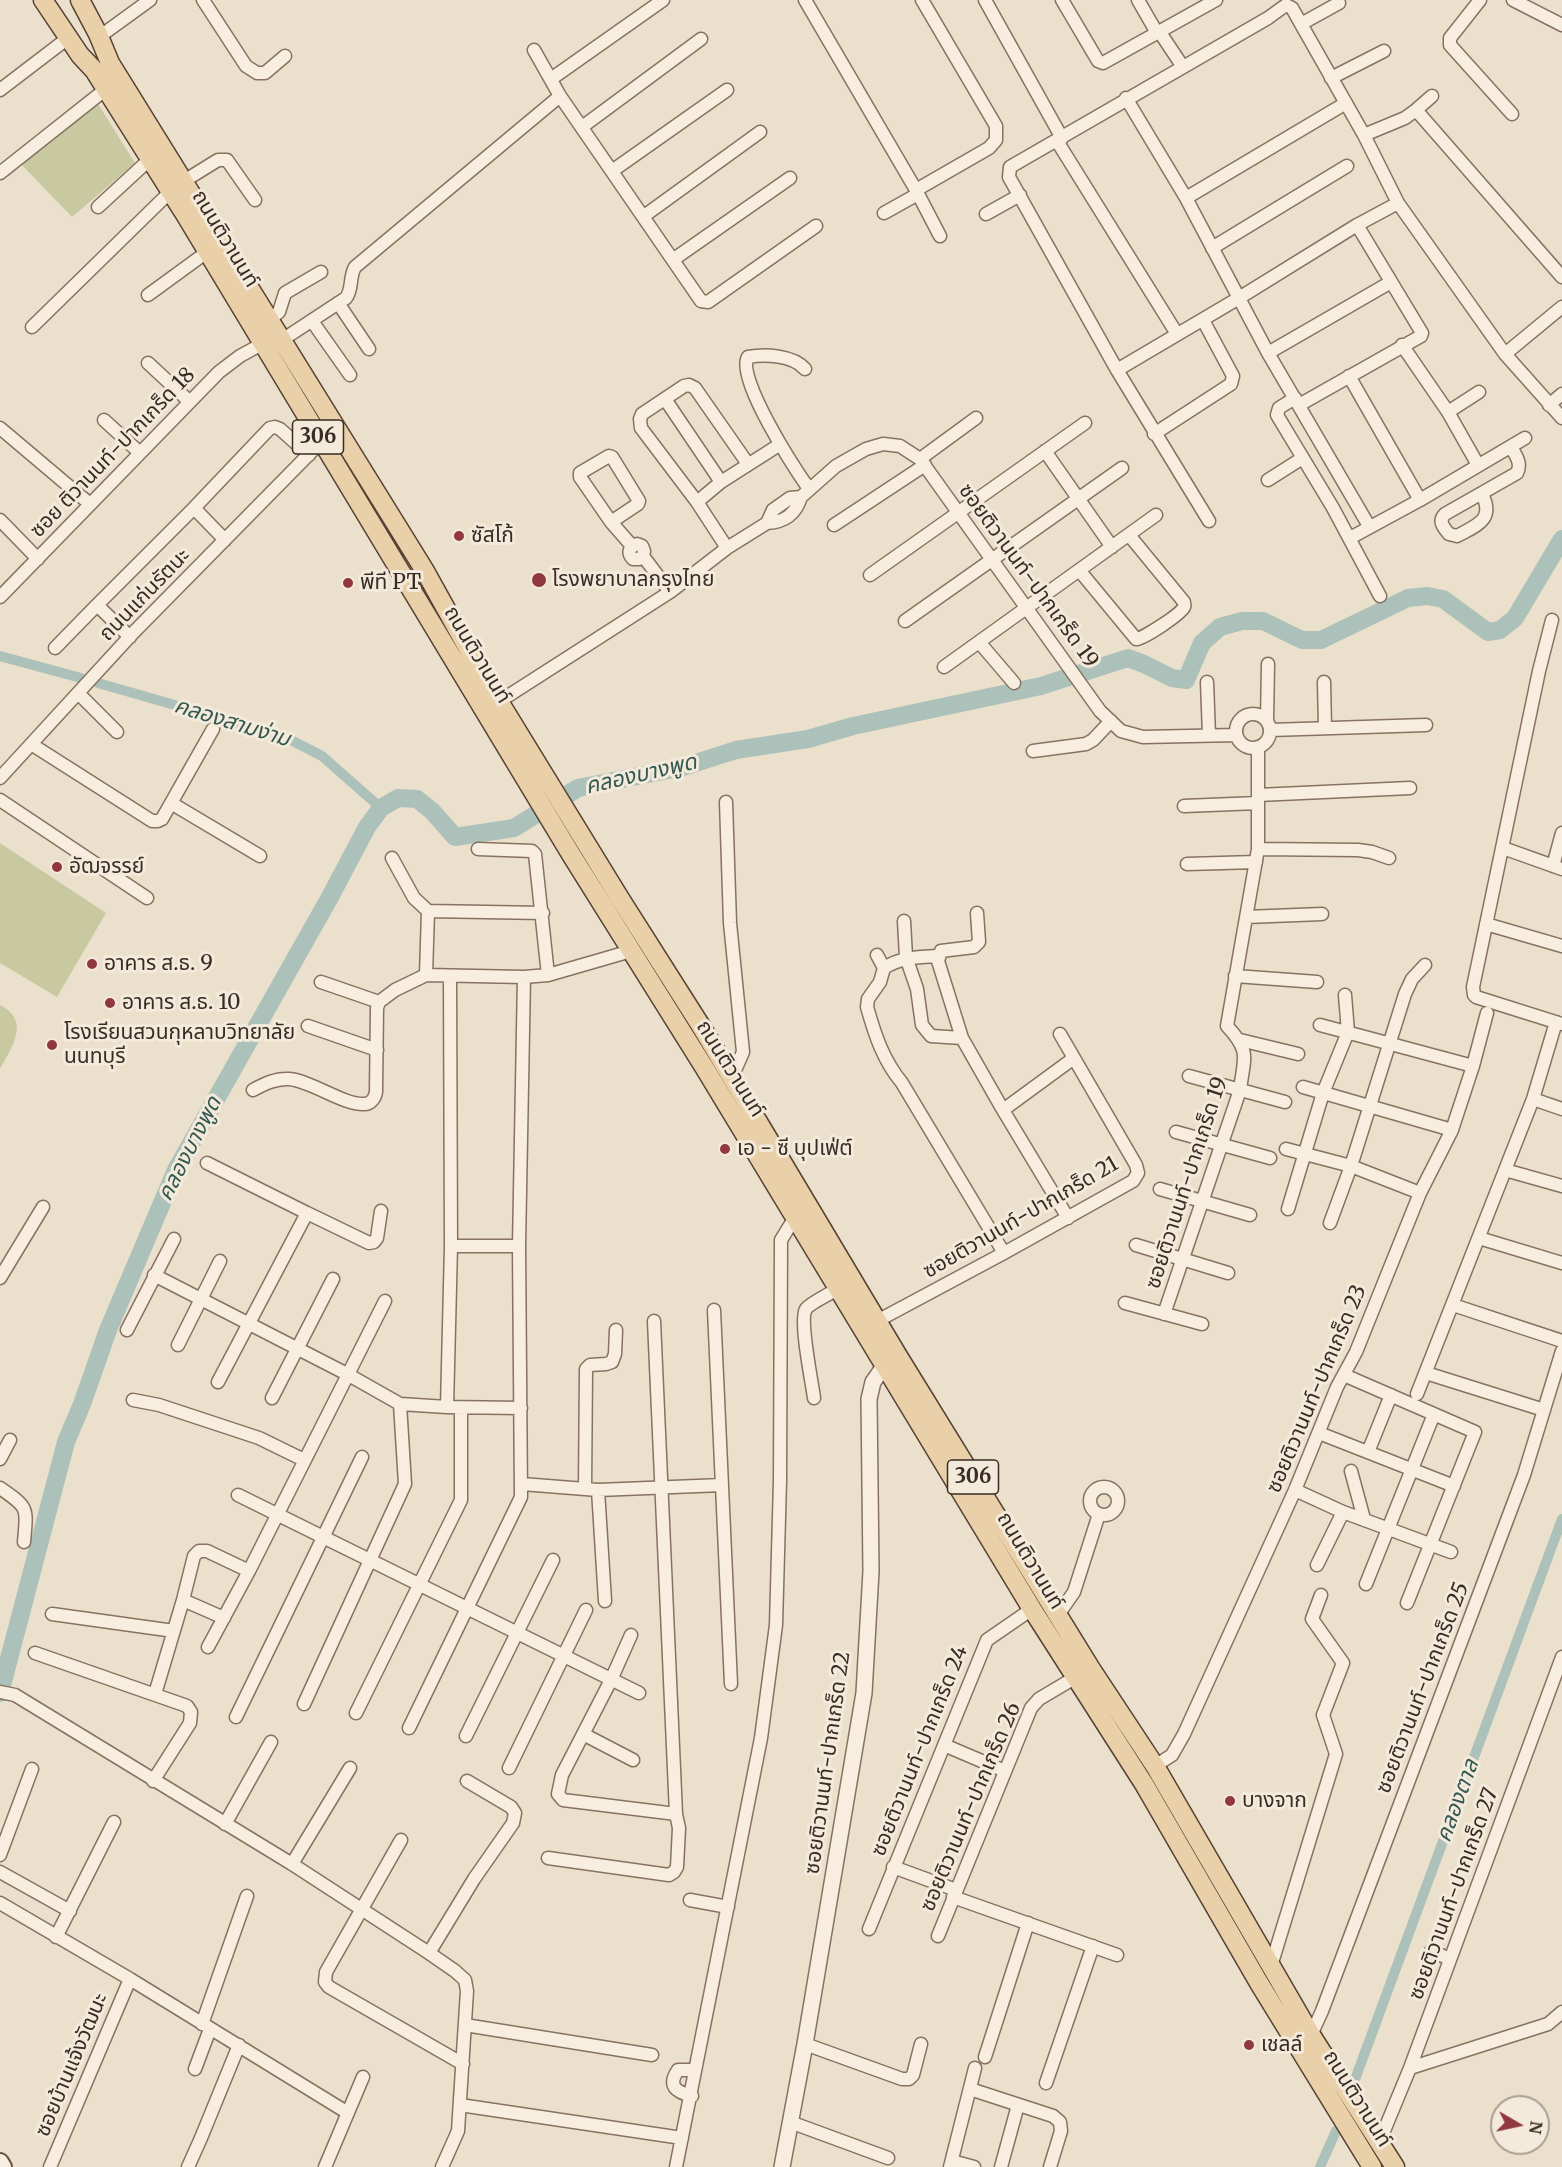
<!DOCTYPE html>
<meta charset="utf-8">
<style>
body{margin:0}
#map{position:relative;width:1562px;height:2167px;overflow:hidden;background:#ebe0cc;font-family:Merriweather,serif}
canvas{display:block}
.north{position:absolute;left:1490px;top:2095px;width:60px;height:60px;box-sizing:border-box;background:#f3eadb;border:2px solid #a99e91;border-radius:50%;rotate:99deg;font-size:16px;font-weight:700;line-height:24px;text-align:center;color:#392c23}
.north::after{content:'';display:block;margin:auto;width:21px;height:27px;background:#91373f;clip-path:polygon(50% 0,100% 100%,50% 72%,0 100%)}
</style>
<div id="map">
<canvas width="1562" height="2167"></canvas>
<div class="north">N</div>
</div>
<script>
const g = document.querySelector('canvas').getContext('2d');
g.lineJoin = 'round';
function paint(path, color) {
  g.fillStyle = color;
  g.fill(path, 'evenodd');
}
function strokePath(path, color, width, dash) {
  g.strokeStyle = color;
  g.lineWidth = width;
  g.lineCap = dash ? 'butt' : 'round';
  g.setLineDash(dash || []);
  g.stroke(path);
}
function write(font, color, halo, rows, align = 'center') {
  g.font = font + ' Merriweather,"Noto Sans Thai",serif';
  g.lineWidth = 6;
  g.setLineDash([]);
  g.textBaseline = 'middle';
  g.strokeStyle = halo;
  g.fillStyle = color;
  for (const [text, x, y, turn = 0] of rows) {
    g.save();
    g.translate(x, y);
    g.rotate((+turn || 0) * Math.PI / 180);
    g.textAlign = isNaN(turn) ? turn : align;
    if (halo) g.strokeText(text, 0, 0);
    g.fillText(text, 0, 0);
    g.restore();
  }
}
const green = new Path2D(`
 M95,99L135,163L72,217L19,162Z
 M0,843L106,913L57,997L0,963Z
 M0,1005C31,1021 12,1047 0,1069Z`);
const canal = new Path2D(`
 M0,656L81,678
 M98,683L283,736L322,756L381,808
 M1354,2082L1562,1519
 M1320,2167L1336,2131`);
const river = new Path2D(`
 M0,1693L66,1442L82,1404L108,1330L176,1170L330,897L367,827L381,808L398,798L417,799L432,811L455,837L514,828L578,788L683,767L736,750L808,739L853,726L1041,686L1128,658L1144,664L1172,678L1186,680L1202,643L1220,627L1242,621H1263L1302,640H1321L1408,598L1427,596L1443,599L1488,632L1500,630L1515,618L1562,539`);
const minor = new Path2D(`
 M203,0L246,66L257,73H265L285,56
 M805,0L916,190L940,236
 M985,0L1062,138
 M1062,0L1098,61L1103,63L1216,0
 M1138,0L1157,33
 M1480,0L1450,38V45L1512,114
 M1513,0L1562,25
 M1301,24L1339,3
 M1159,31L1183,67
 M99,37L150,0
 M534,50L560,96L701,301L708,302L816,226
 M1331,78L1384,51
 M551,79L663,0
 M0,90L68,38
 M1126,98L1186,198L1268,353L1369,526
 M1416,110L1432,96
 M582,127L701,39
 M1364,135L1405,118L1416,110L1562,277
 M1057,141L1177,334
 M612,171L727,90
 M0,173L106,89
 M184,181L218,160H227L255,200
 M916,190L989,148L996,140V126L922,0
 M1186,198L1346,103
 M98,207L149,160
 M884,213L918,194
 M986,214L1020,195
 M644,216L760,132
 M1212,248L1347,166
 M674,259L790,178
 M148,295L207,252
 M338,303L369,349
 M269,320L279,312L285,293L321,272
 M312,321L350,375
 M32,327L170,192
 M282,340L346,298C353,289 349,277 355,267L560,96
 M1402,345L1448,412L1478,465
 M1268,353L1391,282
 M1505,354L1562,307
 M148,363L190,402
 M805,369C793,355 765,354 748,357C735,377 795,469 809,489
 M1117,370L1239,298L1357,225L1398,203
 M1349,376L1420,500
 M1295,398L1279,408L1277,415L1333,508L1380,596
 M665,399L721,482
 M1299,405L1421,336L1422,333L1357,225
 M1549,405L1562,394
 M1448,412L1479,392
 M104,420L140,453
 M0,428L90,504
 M1154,434L1231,384L1233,376L1203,320
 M1045,451L1112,547
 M609,456L612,457L639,501L638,504L611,522L580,477V473Z
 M920,459L976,418
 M1268,480L1301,459
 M1482,494C1495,520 1477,525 1457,536L1449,534C1443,527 1438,521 1445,514L1517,473C1522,463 1516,456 1511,447
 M697,502L641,428L640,419L642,414L684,386L689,385L695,388L748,464
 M194,508L225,540
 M0,520L38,559
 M1209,521L1117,370L1009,177L1010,167L1268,18L1286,5L1292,8L1301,24L1364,135L1398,203L1505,354L1562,418
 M611,522L632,546
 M767,523C785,522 796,514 801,497
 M834,525L925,465
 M1350,538L1420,500L1525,438
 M727,548L697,502L721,482L779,445
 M643,556L639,559H633C627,553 629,547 637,544L642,546L644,551L643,556L670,592
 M1079,570L1136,639C1143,639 1181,614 1184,607C1185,605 1184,604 1184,602L1129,535
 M870,575L1085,423
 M0,597L219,372L240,356L262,344
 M97,605L194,508L270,428L275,427L280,429L309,455
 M1552,620L1539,671L1473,987L1474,995L1476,997L1562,1024
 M905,621L1122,468
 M979,642L1014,683
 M55,648L97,605L130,637
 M944,667L1156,515
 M1207,682L1209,735
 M1324,682L1325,728
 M78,693L117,732
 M500,701L670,592L727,548L767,523L773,510L790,498L801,497L836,466L866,449L883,444L900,446L920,459L1100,711L1121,731L1143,737L1236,735
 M1236 731a17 17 0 1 1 34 0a17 17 0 1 1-34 0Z
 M1267,721L1268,664
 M1270,730L1426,725
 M31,744L152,821H158L162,819L213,729
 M1033,751L1086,744L1093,740L1111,721
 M0,778L133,633L321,442
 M1258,795L1410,788
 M0,800L147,898
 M726,802L730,923L743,1052L736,1068L728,1074
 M171,803L260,856
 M1184,806L1258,803
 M1503,848L1562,869
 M478,849L532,851L535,854L548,975
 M1258,849L1358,850L1372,852L1389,858
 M392,858L414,898L428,911L543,913
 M1187,864L1256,862
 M1553,866L1562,833
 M1246,917L1322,914
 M904,921L906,957L917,989L922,1025L931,1036L962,1038L938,961L941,951L974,947L979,942L977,913
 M1486,924L1562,946
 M877,955L884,968L880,982L868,999L867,1007C875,1035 883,1060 902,1083L1004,1253
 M884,968C901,957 918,957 938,956
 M426,975L428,911
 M1235,976L1317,982
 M321,982L379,1002
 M1320,1025L1473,1066
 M308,1026L377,1050
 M962,1038L1003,1110L1068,1218
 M1240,1040L1298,1054
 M1189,1076L1285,1102
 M1303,1087L1452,1130
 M253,1090C264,1084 276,1078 289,1079C312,1081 343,1105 364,1104C371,1104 375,1098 376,1092L377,1008L379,1002L395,990L426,975L524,977L548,975L631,951
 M1533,1099L1562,1109
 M1003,1110L1074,1058
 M1176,1132L1270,1158
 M1286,1149L1351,1166L1420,1193
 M207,1163L307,1213
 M1505,1170L1562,1186
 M1160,1189L1250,1215
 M1288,1209L1323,1093L1348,1032L1345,995
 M1330,1223L1351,1166L1405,994L1412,979L1425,965
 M1479,1238L1562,1263
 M1136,1245L1228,1273
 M451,1246H519
 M154,1275L347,1374L400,1404L447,1407L521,1408
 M0,1278L43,1207
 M1125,1303L1202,1324
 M1453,1305L1562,1341
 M714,1310L731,1684
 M1164,1314L1240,1090C1244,1057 1251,1052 1227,1026L1258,849V747
 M877,1321L1004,1253L1133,1181L1138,1173L1136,1165L1060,1034
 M127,1330L174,1239
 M178,1345L220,1261
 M1426,1373L1544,1410
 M1344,1375L1475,1432L1407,1603
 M218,1382L307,1213L369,1243L374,1242L377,1238L381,1211
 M1417,1394L1533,1099L1556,1022
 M272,1398L333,1279
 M814,1398C812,1382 799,1320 806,1309C810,1303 830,1294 837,1289
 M133,1400L159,1405L259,1438L304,1460
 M447,1407L451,1246L450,976
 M1319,1433L1454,1486
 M1368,1452L1391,1395
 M0,1459L10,1440
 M1351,1471L1364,1519
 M522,1484L598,1490L722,1485
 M1090 1501a14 14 0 1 1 28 0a14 14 0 1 1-28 0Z
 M0,1488C29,1508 27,1507 24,1542
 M585,1489L586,1369L590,1365L606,1364L612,1362L615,1354L616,1330
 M598,1490L605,1601
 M1295,1490L1343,1512L1451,1552
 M238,1495L639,1693
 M1317,1565L1343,1512
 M1366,1584L1434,1414
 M183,1600L224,1618
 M52,1614L174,1631
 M1058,1615L1074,1592L1099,1514
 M631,1635L611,1680L562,1775L558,1794L563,1800L676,1814
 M208,1647L249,1571L385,1301
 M35,1653L187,1706L191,1712L190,1723L153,1781
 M0,1692L15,1695L292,1864L429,1953L455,1971L465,1980L467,1991L458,2131L442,2167
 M155,1694L183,1600L194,1556L199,1551H207L249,1571
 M304,1704L405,1484L400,1404
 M356,1713L461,1500V1408
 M236,1717L362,1457
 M409,1728L521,1497L519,1246L524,977
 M583,1734L633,1760
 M466,1736L553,1560
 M944,1745L1005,1771
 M1155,1766L1172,1755L1184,1734L1295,1490L1337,1387L1356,1352L1420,1193L1452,1130L1473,1066L1487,1013
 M509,1768L586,1610
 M225,1824L271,1742
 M401,1840L326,1972L325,1982L329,1987L463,2064
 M0,1855L32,1769
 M548,1858L669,1875L674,1872L677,1867L679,1828L676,1814L654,1321
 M292,1864L350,1768
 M893,1867L956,1890
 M0,1872L70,1911
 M953,1897L1117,1955
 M690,1900L728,1907
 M0,1903L130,1979L348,2113
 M869,1929L987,1640L1032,1609
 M938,1936L1031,1708L1039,1699L1076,1677
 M56,1937L114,1822
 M1431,1951L1450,1959
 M429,1953L474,1879L513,1823L515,1813L511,1807L467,1781
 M1271,1966L1336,1754L1323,1715L1343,1663L1312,1619L1321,1595
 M202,2024L247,1896
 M465,2025L652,2055
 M1311,2035L1322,2011L1524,1475L1562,1351
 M805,2044L902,2079H909L913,2075L921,2044
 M985,2057L1028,1923
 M1410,2068L1548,2024L1562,2012
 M195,2069L210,2029
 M1046,2083L1093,1946
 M970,2089L1053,2116L1060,2122L1061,2131L1050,2167
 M692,2096C676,2092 667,2086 678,2070H695
 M460,2105L682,2138
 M790,2122L888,2158
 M1379,2143L1410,2068L1562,1657
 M952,2161L974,2167
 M50,2167L130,1979
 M188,2167L201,2138L239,2045
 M325,2167L363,2077
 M676,2167L761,1738L776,1625L780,1481L781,1240L794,1219
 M950,2167L975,2068
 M1001,2167L1018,2105`);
const tertiary = new Path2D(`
 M782,2167L805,2044L864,1693L871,1571L869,1399L873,1382L885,1365`);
const secondary = new Path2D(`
 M0,2162L3,2167`);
const primary = new Path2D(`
 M43,0L80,55L94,70L186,216L572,856L704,1067L1032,1609L1144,1784L1259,1983L1372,2167
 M80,0L98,34L110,63L425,571L481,672L619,897L699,1023L898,1356L1091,1669L1155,1766L1311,2035L1395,2167`);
const markers = [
 [459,536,6,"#91373f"],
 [539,580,8,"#91373f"],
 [348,583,6,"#91373f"],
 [57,867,6,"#91373f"],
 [92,964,6,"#91373f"],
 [110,1003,6,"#91373f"],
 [52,1045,6,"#91373f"],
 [725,1149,6,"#91373f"],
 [1230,1801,6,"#91373f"],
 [1249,2045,6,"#91373f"]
];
const shields = [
 [318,437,51],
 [973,1477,51]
];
const shieldNames = [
 ["306",318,437],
 ["306",973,1477]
];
const streetNames = [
 ["ถนนติวานนท์",225,239,59],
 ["ซอย ติวานนท์-ปากเกร็ด 18",113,453,-46],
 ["ซอยติวานนท์-ปากเกร็ด 19",1028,576,54],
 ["ถนนแก่นรัตนะ",145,595,-46],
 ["ถนนติวานนท์",477,655,59],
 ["ถนนติวานนท์",730,1069,58],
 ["ซอยติวานนท์-ปากเกร็ด 19",1187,1183,-72],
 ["ซอยติวานนท์-ปากเกร็ด 21",1021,1218,-30],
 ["ซอยติวานนท์-ปากเกร็ด 23",1317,1389,-67],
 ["ถนนติวานนท์",1030,1561,59],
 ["ซอยติวานนท์-ปากเกร็ด 25",1423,1688,-69],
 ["ซอยติวานนท์-ปากเกร็ด 24",920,1751,-68],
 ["ซอยติวานนท์-ปากเกร็ด 22",828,1763,-82],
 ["ซอยติวานนท์-ปากเกร็ด 26",971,1807,-67],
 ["ซอยติวานนท์-ปากเกร็ด 27",1454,1894,-70],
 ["ซอยบ้านแจ้งวัฒนะ",72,2065,-67],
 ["ถนนติวานนท์",1357,2099,58]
];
const poiNames = [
 ["ซัสโก้",471,536],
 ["โรงพยาบาลกรุงไทย",552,580],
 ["พีที PT",360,583],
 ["อัฒจรรย์",69,867],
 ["อาคาร ส.ธ. 9",104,964],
 ["อาคาร ส.ธ. 10",122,1003],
 ["โรงเรียนสวนกุหลาบวิทยาลัย",64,1033],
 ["นนทบุรี",64,1057],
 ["เอ - ซี บุปเฟ่ต์",737,1149],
 ["บางจาก",1242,1801],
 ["เชลล์",1261,2045]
];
const waterNames = [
 ["คลองสามง่าม",232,723,17],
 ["คลองบางพูด",641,775,-13],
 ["คลองบางพูด",190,1149,-63],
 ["คลองตาล",1458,1801,-70]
];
paint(green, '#c8c9a1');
strokePath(canal, '#acc1b9', 10);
strokePath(river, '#acc1b9', 18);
strokePath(minor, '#877261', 15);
strokePath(tertiary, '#877261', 18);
strokePath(secondary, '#695444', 20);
strokePath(primary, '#564135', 21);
strokePath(minor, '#f7eedf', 12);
strokePath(tertiary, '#f7eedf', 15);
strokePath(secondary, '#f7eedf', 16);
strokePath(primary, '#ead0a9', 18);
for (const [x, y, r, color] of markers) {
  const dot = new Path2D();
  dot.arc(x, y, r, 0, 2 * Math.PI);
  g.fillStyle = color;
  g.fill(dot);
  strokePath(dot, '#f3eadb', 2);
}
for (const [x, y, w] of shields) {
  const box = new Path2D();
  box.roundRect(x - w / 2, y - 17, w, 34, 4.5);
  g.fillStyle = '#f3eadb';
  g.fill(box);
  strokePath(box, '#392c23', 1.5);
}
write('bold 20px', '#392c23', null, shieldNames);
write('21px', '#392c23', '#f3eadb', streetNames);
write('21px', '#392c23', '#f3eadb', poiNames, 'left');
write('italic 22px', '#345852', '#f3eadb', waterNames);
</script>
